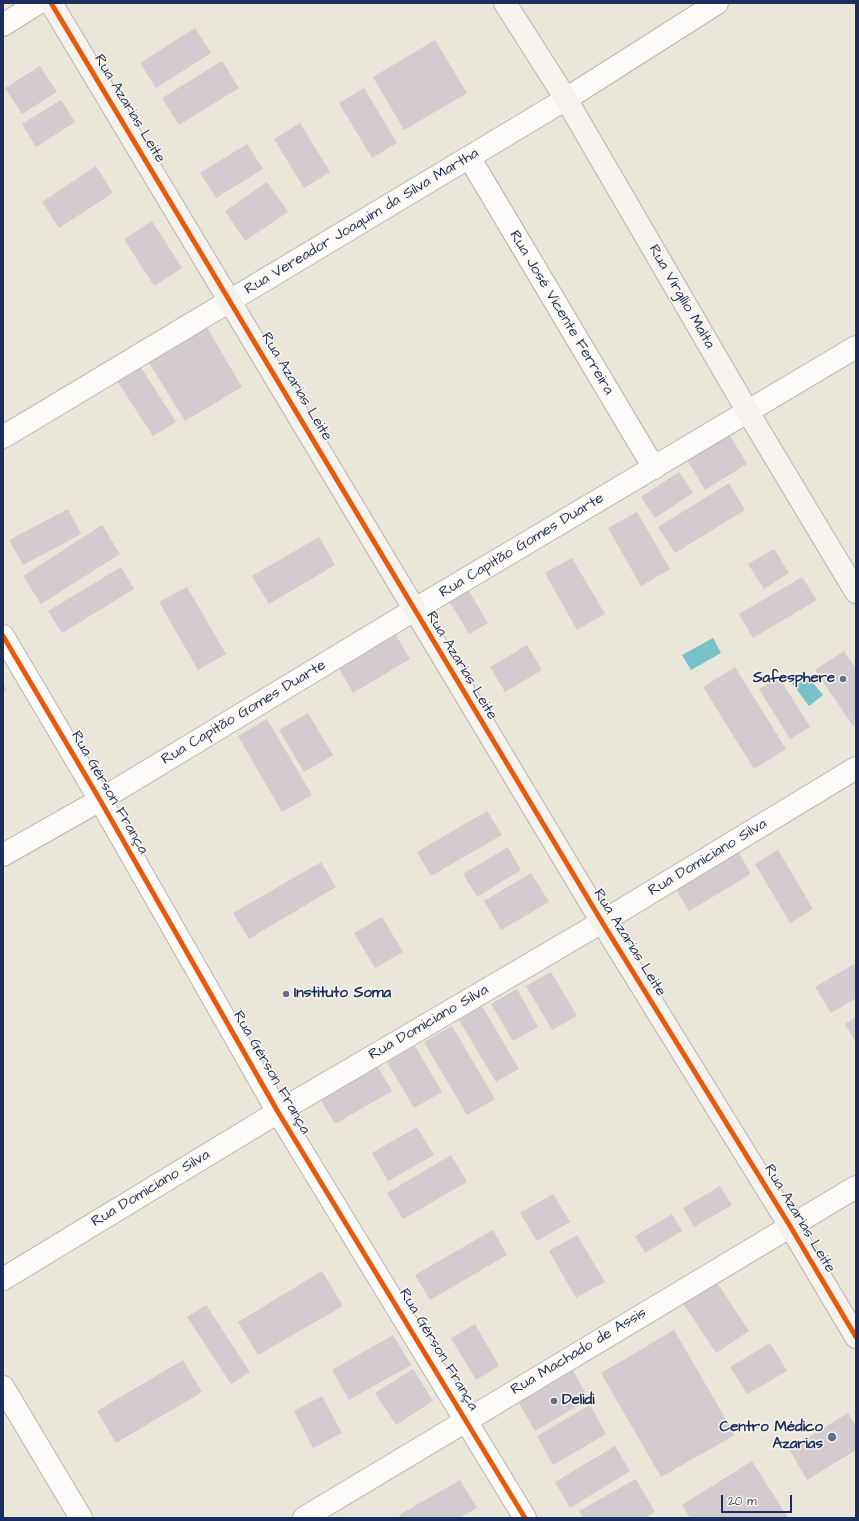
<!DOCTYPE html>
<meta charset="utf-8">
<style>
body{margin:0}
#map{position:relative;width:859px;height:1521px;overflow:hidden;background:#eae6d9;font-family:"Architects Daughter",sans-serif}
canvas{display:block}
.frame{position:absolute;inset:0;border:4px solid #1b2f5e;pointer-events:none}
.scale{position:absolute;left:721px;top:1495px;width:71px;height:18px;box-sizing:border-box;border:2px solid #1b2f5e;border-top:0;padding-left:5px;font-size:12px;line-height:14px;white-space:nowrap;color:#1b2f5e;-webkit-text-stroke:3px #fbf7ec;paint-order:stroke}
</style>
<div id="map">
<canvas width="859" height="1521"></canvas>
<div class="frame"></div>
<div class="scale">20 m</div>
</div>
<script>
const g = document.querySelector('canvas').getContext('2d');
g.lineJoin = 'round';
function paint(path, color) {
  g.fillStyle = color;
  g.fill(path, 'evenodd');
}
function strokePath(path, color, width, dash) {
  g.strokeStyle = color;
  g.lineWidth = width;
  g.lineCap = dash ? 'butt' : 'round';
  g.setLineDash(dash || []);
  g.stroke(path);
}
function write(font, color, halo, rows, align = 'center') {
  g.font = font + ' "Architects Daughter",sans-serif';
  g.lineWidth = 3;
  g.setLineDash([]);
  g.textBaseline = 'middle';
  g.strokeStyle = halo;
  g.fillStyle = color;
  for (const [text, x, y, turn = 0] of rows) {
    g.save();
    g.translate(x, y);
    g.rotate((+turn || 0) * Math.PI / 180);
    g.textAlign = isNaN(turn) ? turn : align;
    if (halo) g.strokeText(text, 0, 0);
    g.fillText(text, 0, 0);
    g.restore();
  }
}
const water = new Path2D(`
 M713,638L721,653L691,670L682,655Z
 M804,672L823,695L809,706L791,682Z`);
const building = new Path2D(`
 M195,28L211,53L156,88L140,63Z
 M435,40L467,93L404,130L373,77Z
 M222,61L239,88L179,125L162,98Z
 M40,66L57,92L22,114L5,88Z
 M364,88L397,143L372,158L339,103Z
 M61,100L75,122L36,147L22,124Z
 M300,123L330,172L304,188L274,139Z
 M247,144L263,169L216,198L200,173Z
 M96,166L113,193L59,228L42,202Z
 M267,182L288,212L245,241L225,211Z
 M152,221L182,268L154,286L124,239Z
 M203,321L242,387L185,421L145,356Z
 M140,366L176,422L153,436L117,381Z
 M729,434L747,464L705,490L687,460Z
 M679,472L693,493L655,518L641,497Z
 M729,483L745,510L675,553L658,527Z
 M68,509L81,534L23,565L9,540Z
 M637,512L670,569L641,586L608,528Z
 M102,525L120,554L41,604L23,576Z
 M319,537L335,565L269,604L252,576Z
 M774,549L789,573L764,589L748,564Z
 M572,558L605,614L577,630L545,573Z
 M121,567L134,589L62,633L48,611Z
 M802,577L817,600L753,638L739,614Z
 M187,587L226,654L198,670L159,602Z
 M467,588L488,623L469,634L448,599Z
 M394,632L410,659L353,693L337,665Z
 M527,645L542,670L505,692L490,667Z
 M844,651L856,669V724L853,726L815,670Z
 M735,667L786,749L754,769L703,687Z
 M779,677L810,727L790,739L759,689Z
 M3,684L7,690L3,692Z
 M308,713L333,755L304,772L279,730Z
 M267,719L312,795L282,812L238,736Z
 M487,811L502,835L431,876L417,852Z
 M735,846L751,874L689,911L672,883Z
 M508,847L521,870L477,897L463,874Z
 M778,850L813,909L790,923L755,864Z
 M321,862L336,887L249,939L233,913Z
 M531,873L549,902L501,930L484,901Z
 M382,917L403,952L375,968L354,933Z
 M856,963V998L831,1013L815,987Z
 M551,972L577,1016L552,1030L526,986Z
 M517,989L538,1027L513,1041L491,1004Z
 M482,1006L519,1069L496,1082L459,1020Z
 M856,1017V1043L845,1024Z
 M452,1026L495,1099L467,1115L424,1042Z
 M415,1046L442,1092L414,1108L387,1062Z
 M376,1064L392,1091L335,1124L319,1097Z
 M417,1127L434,1155L388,1181L372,1153Z
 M451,1155L467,1182L403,1219L387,1193Z
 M720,1186L732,1205L694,1227L683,1208Z
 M553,1194L570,1222L537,1241L520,1213Z
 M672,1214L682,1231L645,1253L635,1236Z
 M493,1230L507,1255L430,1300L415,1275Z
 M577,1235L605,1282L576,1298L549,1251Z
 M322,1271L343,1306L258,1355L238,1322Z
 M714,1278L749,1331L716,1353L681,1300Z
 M206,1305L250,1372L231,1384L187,1317Z
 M475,1324L499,1366L476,1380L451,1338Z
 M674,1330L735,1435L661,1477L601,1373Z
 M393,1335L411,1365L349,1400L332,1370Z
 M770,1343L787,1371L747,1394L730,1367Z
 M183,1360L202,1392L116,1443L97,1411Z
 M413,1369L433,1401L396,1425L375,1393Z
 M573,1371L589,1399L535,1431L519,1403Z
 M322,1396L342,1433L313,1448L294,1411Z
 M590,1405L606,1434L553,1465L537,1436Z
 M848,1413L856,1426V1450L807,1480L789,1449Z
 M615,1446L630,1471L570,1508L555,1482Z
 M752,1461L788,1518H690L682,1505Z
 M636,1479L655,1512L644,1518H583L579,1511Z
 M460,1480L477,1508L459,1518H401L399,1515Z`);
const street = new Path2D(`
 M3,25L38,3
 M469,157L654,468
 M3,437L566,99L717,3
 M3,636L100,800L278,1112L525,1518
 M3,855L100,800L414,610L856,347
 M3,1279L278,1112L602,922L856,768
 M3,1387L81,1518
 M304,1518L856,1187`);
const secondary = new Path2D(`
 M51,3L602,922L790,1226L856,1337
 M505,3L566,99L748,412L856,592`);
const cycleway = new Path2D(`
 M51,3L602,922L790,1226L856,1337
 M3,636L100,800L278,1112L525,1518`);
const markers = [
 [843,679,4,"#636f89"],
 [286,994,4,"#636f89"],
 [554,1401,4,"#636f89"],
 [832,1437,5,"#636f89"]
];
const streetNames = [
 ["Rua Azarias Leite",129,109,59],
 ["Rua Vereador Joaquim da Silva Martha",362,222,-31],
 ["Rua Virgílio Malta",681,297,60],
 ["Rua José Vicente Ferreira",561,313,59],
 ["Rua Azarias Leite",296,387,59],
 ["Rua Capitão Gomes Duarte",522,546,-31],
 ["Rua Azarias Leite",461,666,59],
 ["Rua Capitão Gomes Duarte",244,713,-31],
 ["Rua Gérson França",109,793,60],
 ["Rua Domiciano Silva",708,858,-31],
 ["Rua Azarias Leite",629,943,58],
 ["Rua Domiciano Silva",429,1023,-30],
 ["Rua Gérson França",271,1073,60],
 ["Rua Domiciano Silva",151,1189,-31],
 ["Rua Azarias Leite",799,1219,59],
 ["Rua Gérson França",438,1350,59],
 ["Rua Machado de Assis",579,1352,-31]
];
const poiNames = [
 ["Safesphere",835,679],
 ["Instituto Soma",294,994,"left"],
 ["Delidi",562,1401,"left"],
 ["Centro Médico",823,1428],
 ["Azarias",823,1445]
];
paint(water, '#76c2c8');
paint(building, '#d3cbcf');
strokePath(street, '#b6b6b2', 24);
strokePath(secondary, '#b6b6b2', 24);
strokePath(street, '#fcfbf9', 22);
strokePath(secondary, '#f6f3ee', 22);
strokePath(cycleway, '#e8590c', 5);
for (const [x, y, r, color] of markers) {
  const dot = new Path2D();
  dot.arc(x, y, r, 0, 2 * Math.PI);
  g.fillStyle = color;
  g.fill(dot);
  strokePath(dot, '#fbf7ec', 1.5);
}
write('15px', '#1b2f5e', '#fbf7ec', streetNames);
write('bold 15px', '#1b2f5e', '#fbf7ec', poiNames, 'right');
</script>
